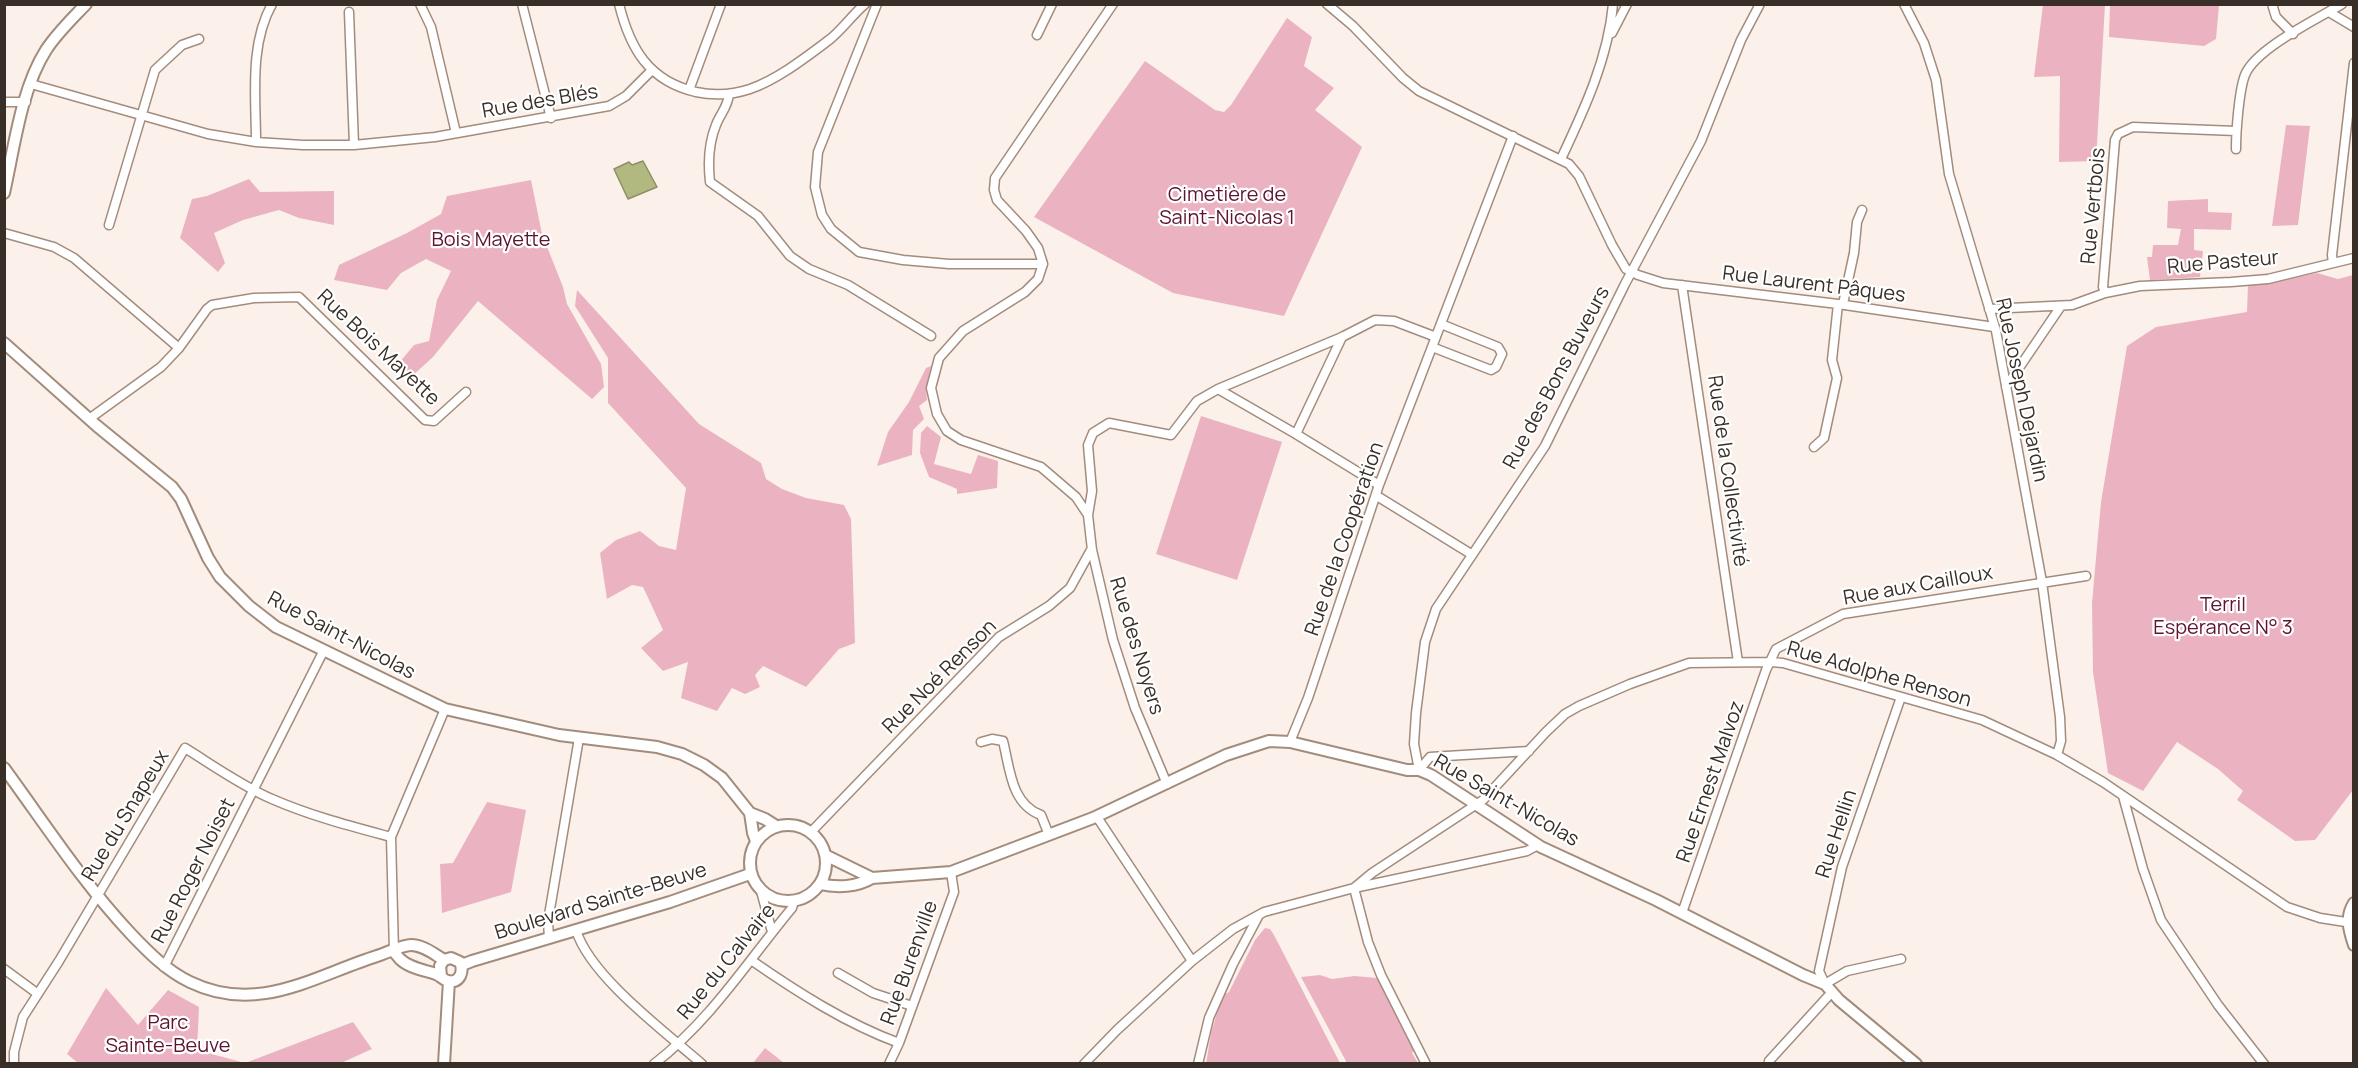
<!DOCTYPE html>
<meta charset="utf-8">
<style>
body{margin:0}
#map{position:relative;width:2358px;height:1068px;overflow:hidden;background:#fbf1ea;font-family:Manrope,sans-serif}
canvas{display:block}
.frame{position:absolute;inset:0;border:6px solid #382f28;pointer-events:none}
</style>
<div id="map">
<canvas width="2358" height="1068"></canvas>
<div class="frame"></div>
</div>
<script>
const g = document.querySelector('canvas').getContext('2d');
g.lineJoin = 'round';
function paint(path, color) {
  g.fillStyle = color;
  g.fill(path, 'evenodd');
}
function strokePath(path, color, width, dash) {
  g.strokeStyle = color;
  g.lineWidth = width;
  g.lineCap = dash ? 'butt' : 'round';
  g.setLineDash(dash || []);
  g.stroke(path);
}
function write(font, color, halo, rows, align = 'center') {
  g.font = font + ' Manrope,sans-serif';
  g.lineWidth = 4.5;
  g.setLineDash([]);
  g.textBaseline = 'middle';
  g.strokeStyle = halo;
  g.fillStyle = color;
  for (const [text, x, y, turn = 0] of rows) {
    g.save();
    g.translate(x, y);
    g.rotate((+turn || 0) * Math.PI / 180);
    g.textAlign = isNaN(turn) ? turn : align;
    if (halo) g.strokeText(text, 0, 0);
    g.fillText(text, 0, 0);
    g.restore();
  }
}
const green = new Path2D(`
 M2043,5H2105L2096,161L2059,162L2060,76L2034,77Z
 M2110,5H2219L2216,39L2204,46L2109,37Z
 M1287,18L1312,37L1304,66L1334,88L1315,110L1362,147L1284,316L1173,293L1034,217L1145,61L1215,110L1224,112L1231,105Z
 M2286,125L2310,126L2298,225L2272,226Z
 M249,179L260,192L334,191V225L299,218L279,210L243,220L214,233L225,263L218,272L180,238L192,199L207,196Z
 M531,180L542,234L563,287L567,304L601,364L604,387L592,399L478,301L433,357L411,377L398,364L414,345L429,341L437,300L451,271L426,259L401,273L387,290L334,280L339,265L407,233L441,214L447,196Z
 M2208,199V212L2232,213L2231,230L2194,229V250L2203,251L2200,277L2150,280L2147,257H2152L2153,245H2178L2181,229L2167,228L2168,201Z
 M2317,273L2338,279L2353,275V790L2315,840L2295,841L2237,800L2243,791L2218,769L2177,742L2143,791L2108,773L2093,672L2092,603L2101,502L2127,346L2156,327L2247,312L2248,284L2277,281Z
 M577,290L699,424L761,463L766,479L782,489L806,498L844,505L851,519L855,643L839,649L806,687L763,666L755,675L760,687L745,694L732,688L717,711L681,698L688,662L663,671L641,648L663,630L643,587L632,585L607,599L600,553L616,540L640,531L659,546L676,550L686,488L608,403V358L575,306Z
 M931,366L926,389L927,400L919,406L924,419L913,430L912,455L877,466L888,432L909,402L926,368Z
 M1201,416L1282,442L1237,580L1156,554Z
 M927,426L941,437L934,464L971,474L978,455L998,461L997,488L957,494V489L929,477L920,453L921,433Z
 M487,802L526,810L511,892L442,913L440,864L453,863Z
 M1265,928L1270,929L1274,935L1340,1063L1206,1064L1211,1033L1222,996L1229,992L1255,940Z
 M1320,975L1332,979L1354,976L1377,978L1414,1051L1412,1053L1418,1063H1347L1301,977Z
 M106,988L138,1025L168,990L199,1007L197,1050L245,1063L353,1022L372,1049L341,1063H78L67,1054Z
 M765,1048L784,1063H753Z`);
const water = new Path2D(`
 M643,161L657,187L628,199L614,169L629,162L632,165Z`);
const minor = new Path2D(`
 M420,4L431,27L456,133
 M522,4L551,118
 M619,4C630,49 649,81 696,92C715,96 732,95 750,89C778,79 805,58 829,40C842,30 852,15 865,4
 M877,4L818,152L815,187L822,215L831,229L859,252L903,260L949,264H1043
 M1327,4L1353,26L1403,78L1419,91L1569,164L1579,176L1612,245L1626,269L1638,275L1663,283L1838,304L1994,327
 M1904,4L1924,43L1936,80L1949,174L1996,331L2042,582L2060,717L2061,741L2057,755
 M2272,4L2276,17L2293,34
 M349,12L354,145
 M2329,12L2354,27
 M1612,33L1627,4
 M1037,35L1052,4
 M31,84L208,134L256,142L303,145H354L435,137L609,106L626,96L652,70
 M689,90L721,4
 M729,94C728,107 720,114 716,125C709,142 708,164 710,182L758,216L790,256L809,269L848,285L931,336
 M4,102H26
 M256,142C256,97 249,45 272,4
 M2236,149C2236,132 2239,90 2245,75C2255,49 2317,19 2342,4
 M1561,159C1584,110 1608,59 1613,4
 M109,225L155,70L182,45L199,39
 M4,233L54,247L74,258L179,348
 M2333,263L2332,255L2354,63
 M1043,264L1038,279L1025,292L963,331L939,358L931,388L937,414L947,431L961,440L1041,467L1076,497L1088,515
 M1043,264L1038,248L1026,231L997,200L994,190L995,178L1113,4
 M1682,285L1738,662
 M2105,293L2103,287L2115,140L2118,134L2133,127L2236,131
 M1843,304L1854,253L1857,222L1862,210
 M1989,309L2072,305L2105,293L2140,286L2231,282L2268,279L2354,258
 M1432,347L1491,370L1496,367L1502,354L1498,347L1441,324
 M2006,387L2061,306
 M1218,389L1342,337L1375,320L1394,321L1436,337
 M89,419L161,367L179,348L207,309L212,305L254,298L299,297L425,420L434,421L466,392
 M1296,434L1342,337
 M1814,447L1824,438L1837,378L1832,360L1838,304
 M1377,496L1471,554
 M981,742L992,739L1003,741C1010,769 1011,804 1041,815L1049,835
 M1290,742L1308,698L1379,485L1513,136
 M1419,770L1414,744L1416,713L1425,642L1436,609L1545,446L1625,284L1701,141L1741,40L1760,4
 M1419,770L1430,757L1529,751
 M1167,784L1135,708L1113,640L1092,550L1088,515L1092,491L1088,445L1093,433L1109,423L1171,435L1197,401L1218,389L1296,434L1379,485
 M2123,796L2143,869L2161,920L2218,1005L2264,1064
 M1097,817L1192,961
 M811,832L999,637L1049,606L1070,588L1091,550
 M1354,888L1372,873L1483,800L1546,732L1565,714L1579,706L1630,684L1689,663L1771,662L1783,663L1982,720L2057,755L2103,782L2287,907L2320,918L2352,923
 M1354,888L1368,942L1381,975L1426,1064
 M761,891L772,932
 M1682,913L1766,670L1776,649L1843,614L2086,576
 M576,930C590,976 664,1031 702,1064
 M549,938L548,921L579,738
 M394,952L391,837L445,709
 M1901,959L1847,971L1825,984L1819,971L1842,867L1901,697
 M751,960C797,992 847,1024 899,1043
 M164,967L324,650
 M4,969L38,994
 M838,973L873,993L912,1006
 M1769,1061L1832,992
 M14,1064V1052L23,1017L59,961L185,748C214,766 242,786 272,799C311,816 350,826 391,837
 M654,1064C711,1020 747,962 792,908L794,901
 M889,1064L899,1043L954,892L951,872
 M1084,1064L1117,1030L1192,961L1233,929L1264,912L1354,888L1527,851L1538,845
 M1198,1064L1209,1018L1233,964L1259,915`);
const tertiary = new Path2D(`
 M4,193C14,149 21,89 46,50C57,33 72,19 86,4
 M4,343L97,426L172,487L181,499L208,558L220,577L249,606L276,627L445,709L559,735L657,747L682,754L704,765L722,778L750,813L765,819L776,826
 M4,768C45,824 83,883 131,934C149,953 167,971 190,982C258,1015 314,976 377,956C387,953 402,945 411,945C423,945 434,954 444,960
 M750,813L753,833L756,841
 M750 863a38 38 0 1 1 76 0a38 38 0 1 1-76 0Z
 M825,855L872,878
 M820,884C837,888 857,887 872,878L951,872L1093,818L1226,755L1269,741L1290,742L1407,770H1419L1431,775L1541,847L1656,900L1803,975L1825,984L1839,1000L1916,1064
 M2354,903C2345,917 2349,930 2354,945
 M394,952C396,954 398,957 400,959C409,968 424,970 436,974C441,976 443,980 448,981C460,984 464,971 460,962L451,958L444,960L440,966L441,976
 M462,965L472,961L670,902L750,874
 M444,1064L449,981`);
const streetNames = [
 ["Rue des Blés",540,102,-10],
 ["Rue Vertbois",2094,206,-85],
 ["Rue Pasteur",2223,263,-5],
 ["Rue Laurent Pâques",1814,285,7],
 ["Rue Bois Mayette",378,348,43],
 ["Rue des Bons Buveurs",1557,378,-62],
 ["Rue Joseph Dejardin",2021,390,78],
 ["Rue de la Collectivité",1727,471,82],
 ["Rue de la Coopération",1345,539,-71],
 ["Rue aux Cailloux",1918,586,-10],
 ["Rue Saint-Nicolas",341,636,28],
 ["Rue des Noyers",1136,646,73],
 ["Rue Adolphe Renson",1879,675,16],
 ["Rue Noé Renson",940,677,-45],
 ["Rue Ernest Malvoz",1711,782,-71],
 ["Rue Saint-Nicolas",1506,801,30],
 ["Rue du Snapeux",126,816,-59],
 ["Rue Hellin",1837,834,-72],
 ["Rue Roger Noiset",194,871,-63],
 ["Boulevard Sainte-Beuve",601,902,-17],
 ["Rue du Calvaire",727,962,-51],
 ["Rue Burenville",910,963,-70]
];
const parkNames = [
 ["Cimetière de",1227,195],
 ["Saint-Nicolas 1",1227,218],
 ["Bois Mayette",491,240],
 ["Terril",2223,605],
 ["Espérance N° 3",2223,628],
 ["Parc",168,1023],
 ["Sainte-Beuve",168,1046]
];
paint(green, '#ebb3c2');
paint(water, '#b1b880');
strokePath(water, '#8d8f66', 1.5);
strokePath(minor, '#a38c7b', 11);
strokePath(tertiary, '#a38c7b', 14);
strokePath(minor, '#fff', 8);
strokePath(tertiary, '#fff', 10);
write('20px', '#382f28', '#fff', streetNames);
write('20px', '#5d1431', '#fff', parkNames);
</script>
